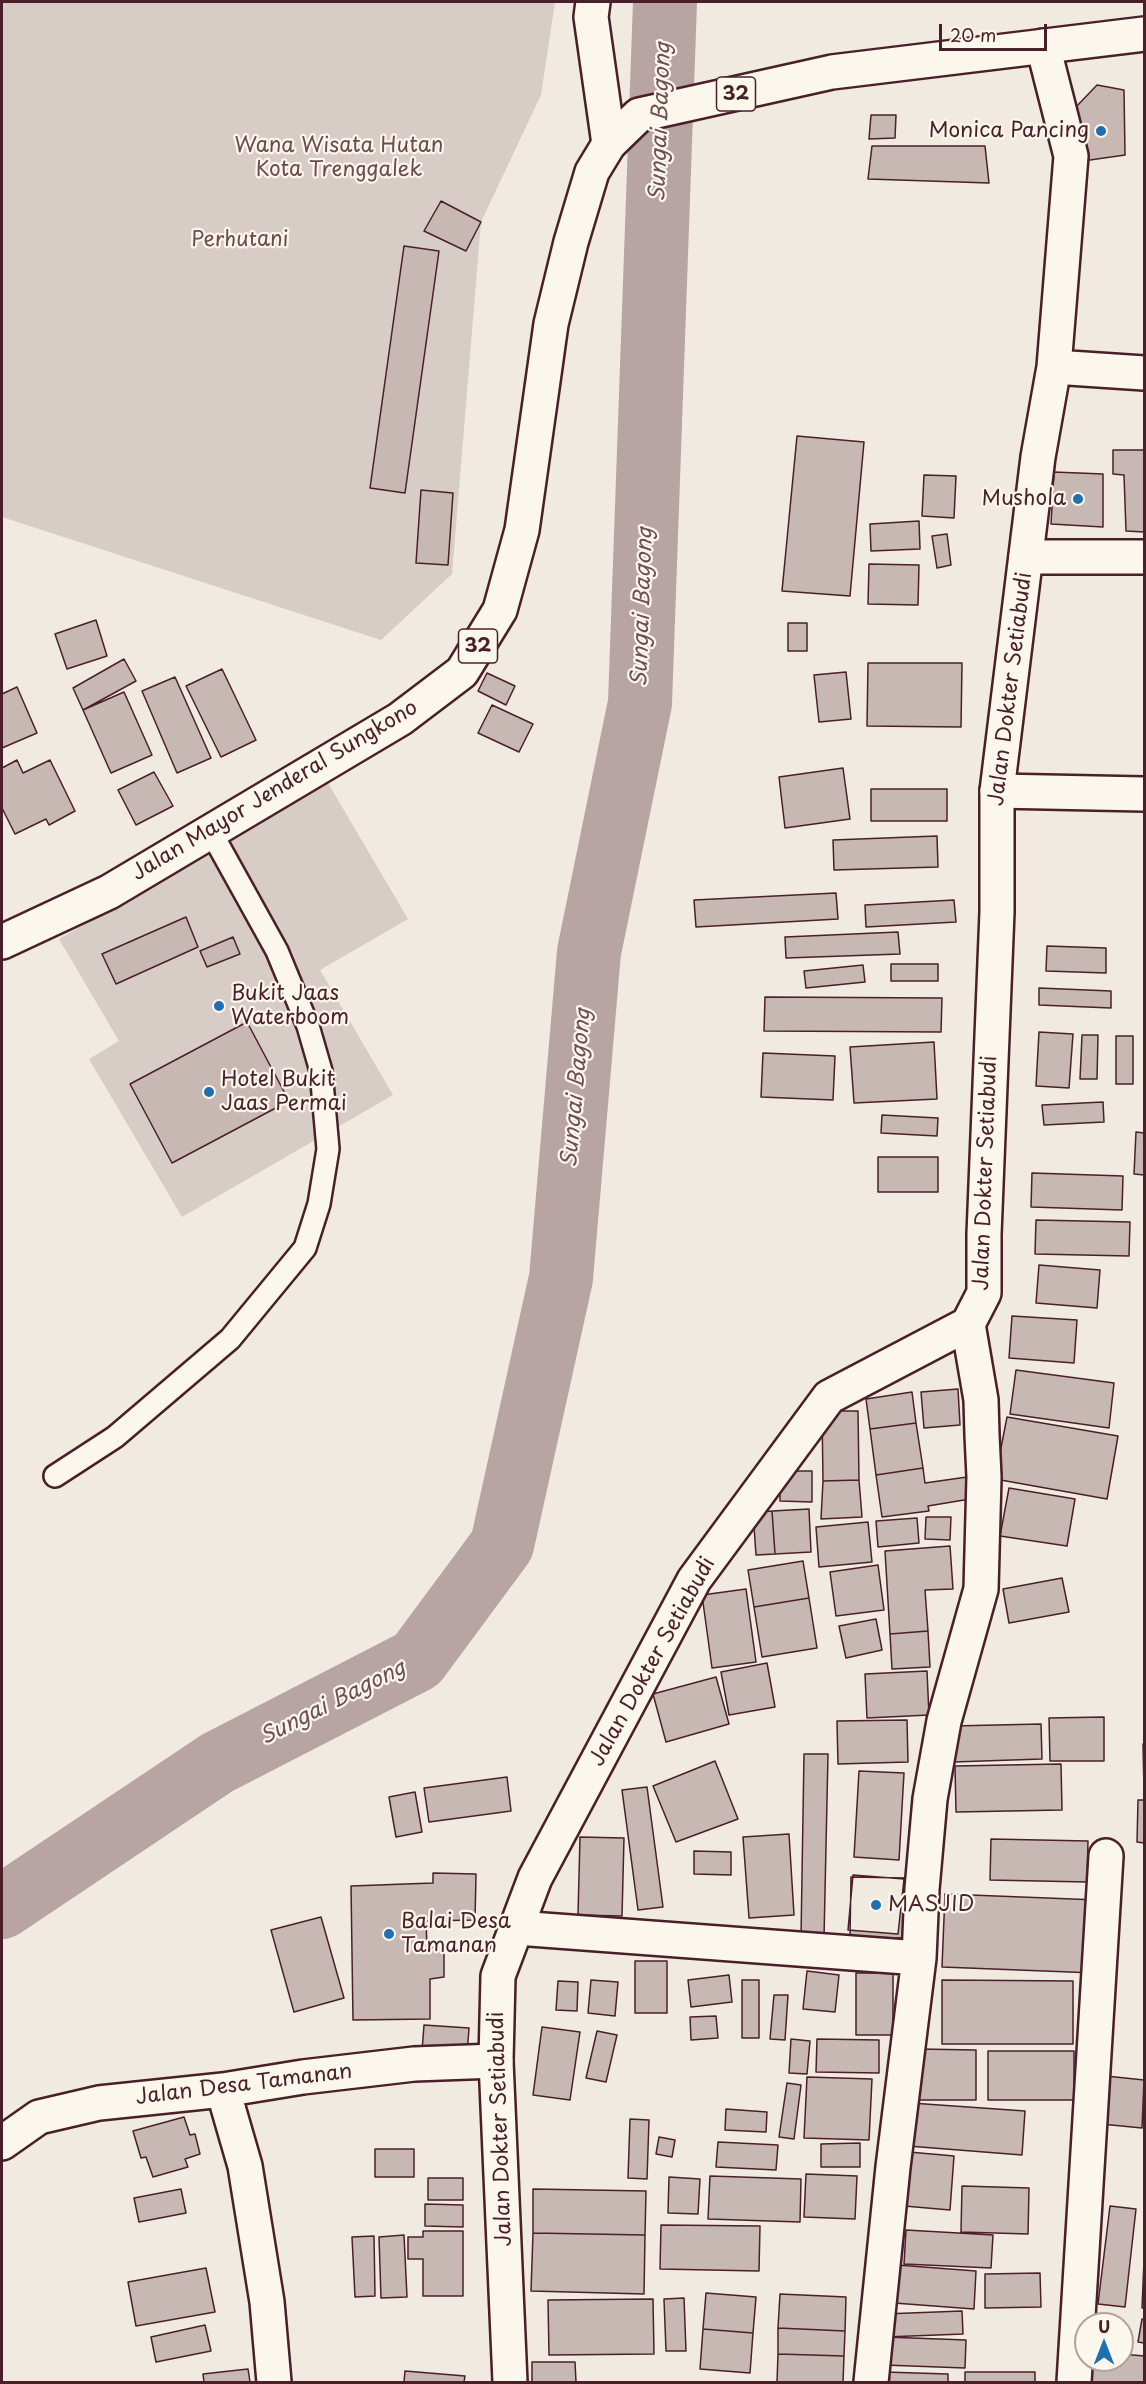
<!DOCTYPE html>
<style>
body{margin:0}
#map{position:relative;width:1146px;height:2384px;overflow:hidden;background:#f0eae0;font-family:"Playpen Sans",sans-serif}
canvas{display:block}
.frame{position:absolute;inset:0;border:3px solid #4a1f2b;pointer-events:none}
.north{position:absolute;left:1074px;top:2312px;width:60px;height:60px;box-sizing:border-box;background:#fbf7ec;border:2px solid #b4a19f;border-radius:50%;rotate:0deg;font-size:16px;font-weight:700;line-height:24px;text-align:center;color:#4a1f2b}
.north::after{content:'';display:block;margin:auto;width:21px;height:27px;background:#1f6fb2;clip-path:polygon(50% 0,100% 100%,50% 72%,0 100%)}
.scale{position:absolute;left:939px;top:24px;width:108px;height:27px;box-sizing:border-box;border:3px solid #4a1f2b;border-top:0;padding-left:8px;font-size:18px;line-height:21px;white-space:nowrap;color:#4a1f2b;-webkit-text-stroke:4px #fbf7ec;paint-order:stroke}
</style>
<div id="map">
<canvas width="1146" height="2384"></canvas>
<div class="frame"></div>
<div class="north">U</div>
<div class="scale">20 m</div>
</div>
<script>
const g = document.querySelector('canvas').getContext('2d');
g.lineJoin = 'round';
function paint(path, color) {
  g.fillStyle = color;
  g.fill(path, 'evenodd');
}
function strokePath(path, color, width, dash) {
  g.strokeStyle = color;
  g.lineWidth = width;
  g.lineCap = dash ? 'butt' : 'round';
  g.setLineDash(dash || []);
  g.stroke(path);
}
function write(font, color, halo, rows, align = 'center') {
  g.font = font + ' "Playpen Sans",sans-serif';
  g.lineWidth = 4.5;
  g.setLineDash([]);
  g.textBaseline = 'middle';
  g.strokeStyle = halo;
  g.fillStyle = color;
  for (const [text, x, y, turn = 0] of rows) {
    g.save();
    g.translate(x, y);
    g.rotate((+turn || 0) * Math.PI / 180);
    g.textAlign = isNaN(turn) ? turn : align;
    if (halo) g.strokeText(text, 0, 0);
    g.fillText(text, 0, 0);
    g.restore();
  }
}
const green = new Path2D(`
 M2,2H555L541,95L481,222L452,574L381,640L2,517Z
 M328,783L408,919L320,970L393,1095L182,1217L89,1059L119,1041L59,939Z`);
const river = new Path2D(`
 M2,1907L217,1763L417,1660L502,1545L561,1278L589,952L640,703L665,2`);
const building = new Path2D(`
 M1097,85L1124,90L1125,155L1083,161L1075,108Z
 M871,115H896L895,138L869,139Z
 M872,146H985L989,183L868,179Z
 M441,201L481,222L466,251L424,231Z
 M404,246L439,251L405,493L370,488Z
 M797,436L864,442L850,596L782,591Z
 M1113,450H1144V532L1126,531L1124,475L1113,474Z
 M1054,472L1103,474V527L1051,524Z
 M924,475L956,476L954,518L922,516Z
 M421,490L453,493L448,565L416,563Z
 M919,521L920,549L871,551L870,524Z
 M947,534L951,565L937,568L932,536Z
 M869,564L919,565L918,605L868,604Z
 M96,620L107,656L67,669L55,634Z
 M788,623H807V651H788Z
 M124,659L136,681L83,710L73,688Z
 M868,663H962L961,727L867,726Z
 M222,669L256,740L221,757L186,686Z
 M846,672L851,719L819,722L814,675Z
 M487,673L515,686L506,705L478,691Z
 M175,677L211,758L177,773L142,691Z
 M17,687L37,733L2,748V694Z
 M124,692L152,755L111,773L83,710Z
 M492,705L533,724L519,752L478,733Z
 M17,760L23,773L50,760L75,811L49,825L46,819L15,834L2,808V768Z
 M843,768L850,819L785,828L779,777Z
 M154,772L173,806L136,825L118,790Z
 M871,789H947V821H871Z
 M937,836L938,867L834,870L833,840Z
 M836,893L838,919L696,927L694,900Z
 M954,900L956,922L866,927L865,905Z
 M186,917L198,947L116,984L102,954Z
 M898,932L900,954L786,958L785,937Z
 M233,937L240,954L207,967L200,951Z
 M1047,946L1106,948V973L1046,971Z
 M891,964H938V981H891Z
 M863,965L865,982L806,988L804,971Z
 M1039,988L1111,991V1008L1039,1005Z
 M765,997L942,998L941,1032L764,1031Z
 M247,1022L289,1101L172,1163L130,1084Z
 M1039,1032L1073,1034L1069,1088L1036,1086Z
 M1082,1035H1098L1097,1079H1080Z
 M1116,1036H1133V1084H1116Z
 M934,1042L937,1099L854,1103L850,1047Z
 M763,1053L835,1056L833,1100L761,1097Z
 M1103,1102L1104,1122L1044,1125L1042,1105Z
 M882,1115L938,1118L937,1136L881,1133Z
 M1136,1132L1144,1133V1175L1134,1174Z
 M878,1157H938V1192H878Z
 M1032,1173L1123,1176L1122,1210L1031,1207Z
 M1036,1220L1130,1222L1129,1256L1035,1254Z
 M1039,1265L1100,1270L1097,1308L1036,1303Z
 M1012,1316L1077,1320L1074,1363L1009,1358Z
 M1016,1370L1114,1383L1109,1428L1010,1414Z
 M958,1389L960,1425L924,1428L921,1392Z
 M912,1392L916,1423L870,1429L866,1399Z
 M822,1411H858L859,1480L823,1481Z
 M1007,1417L1118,1436L1107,1499L995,1479Z
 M916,1423L923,1468L876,1475L870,1429Z
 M923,1468L925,1483L967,1477L970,1499L928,1506L929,1511L882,1517L876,1475Z
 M780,1471H812V1502L780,1501Z
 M859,1480L862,1517L821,1519L823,1481Z
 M1009,1488L1075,1499L1067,1546L1000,1536Z
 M809,1509L811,1552L775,1554L772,1511Z
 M772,1511L775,1554L756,1555L753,1512Z
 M926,1517H951L950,1540L925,1539Z
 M917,1518L919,1543L878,1547L876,1521Z
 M868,1522L872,1562L819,1567L816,1527Z
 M950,1546L953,1589L925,1590L928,1631L890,1634L885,1551Z
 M803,1561L809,1598L754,1607L748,1570Z
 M878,1565L884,1610L836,1616L830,1572Z
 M1062,1578L1069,1612L1009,1623L1003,1589Z
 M746,1589L756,1662L712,1668L702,1595Z
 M809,1598L817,1648L762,1657L754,1607Z
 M876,1619L882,1650L846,1658L839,1626Z
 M928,1631L930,1667L892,1669L890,1634Z
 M767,1663L775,1707L729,1715L721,1672Z
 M927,1671L929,1715L867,1718L865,1674Z
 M716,1677L729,1724L666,1742L653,1694Z
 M1104,1717V1761H1050L1049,1718Z
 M907,1720L908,1762L838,1764L837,1721Z
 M1041,1724L1042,1759L953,1762L952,1726Z
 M1143,1744H1144V1790Z
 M804,1754H828L824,1938L801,1937Z
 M715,1761L738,1819L676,1842L653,1786Z
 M1061,1764L1062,1810L956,1812L955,1766Z
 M859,1771L904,1773L899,1860L854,1857Z
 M507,1777L511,1811L429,1822L424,1788Z
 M647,1787L663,1907L638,1910L622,1790Z
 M415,1792L422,1832L396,1837L389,1797Z
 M1138,1800H1144V1843L1137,1842Z
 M789,1834L794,1915L749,1918L743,1837Z
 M580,1837L624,1838L622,1916L578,1915Z
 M991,1839L1088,1841L1087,1882L990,1880Z
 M694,1851L731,1852V1875L694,1874Z
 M433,1873L476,1874L475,1920L426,1921L427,1947L444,1948V1977L430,1979V2019L353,2020L351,1886L433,1883Z
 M853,1875L904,1879L898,1934L848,1930Z
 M851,1877L907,1878L906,1938L850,1937Z
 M945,1894L1098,1900L1095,1973L942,1967Z
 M321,1917L344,1998L294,2012L271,1930Z
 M635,1961H667V2013H635Z
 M807,1971L839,1975L835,2012L803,2009Z
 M856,1973H893V2035H856Z
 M729,1975L732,2002L691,2007L688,1980Z
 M591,1980L618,1982L615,2016L588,2013Z
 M742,1980H759V2038H742Z
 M942,1980L1073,1981V2044H942Z
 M558,1981L578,1982L577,2011L556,2010Z
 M774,1995H788L785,2040L770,2039Z
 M716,2016L718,2038L691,2040L690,2017Z
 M424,2025L469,2028L467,2055L422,2051Z
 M542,2027L580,2032L570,2100L533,2095Z
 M597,2031L617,2035L606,2082L586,2078Z
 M791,2039L810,2041L807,2074L789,2073Z
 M817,2039L879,2040V2073L816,2072Z
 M918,2049L976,2050V2100H918Z
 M988,2051H1074V2100H988Z
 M1106,2076L1144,2080L1142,2128L1101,2124Z
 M807,2077L872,2079L869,2140L804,2138Z
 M787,2083L801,2085L794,2139L779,2137Z
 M911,2103L1025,2111L1022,2155L908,2146Z
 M726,2109L767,2112L766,2132L725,2130Z
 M184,2117L190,2135L195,2134L200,2154L185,2159L188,2167L153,2177L146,2157L141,2158L133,2131Z
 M630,2119L649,2120L647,2179L628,2178Z
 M659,2137L675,2140L672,2157L656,2154Z
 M718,2142L778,2145L776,2170L716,2167Z
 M860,2143V2167H821V2144Z
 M375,2149H414V2177H375Z
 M898,2151L954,2156L950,2210L893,2205Z
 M806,2174L857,2176L855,2219L804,2217Z
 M710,2176L801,2179L800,2222L708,2219Z
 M669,2177L700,2179L698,2214L668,2213Z
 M428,2178H463V2200H428Z
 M962,2186L1029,2188L1028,2234L961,2232Z
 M181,2189L186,2213L139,2222L134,2198Z
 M533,2189L646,2191L645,2235L533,2233Z
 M425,2204L463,2205V2227L425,2226Z
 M1110,2206L1136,2209L1125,2307L1098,2304Z
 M661,2225L760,2226L759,2271L660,2269Z
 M906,2230L993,2235L991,2268L904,2264Z
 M423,2231H463V2296H423V2259H408V2237H423Z
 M533,2233L645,2235L644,2294L531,2291Z
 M404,2235L407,2297L381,2298L379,2237Z
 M374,2236L375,2296L355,2297L352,2237Z
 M1144,2260V2308H1142Z
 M897,2265L976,2271L974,2309L894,2303Z
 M206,2268L215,2312L136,2326L128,2282Z
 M1040,2273L1041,2307L985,2308V2274Z
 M706,2293L756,2297L753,2333L703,2329Z
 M780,2294L846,2297L845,2331L778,2328Z
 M684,2298L686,2351H666L664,2299Z
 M653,2299L654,2354L549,2355L548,2300Z
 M962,2311L963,2334L885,2337L884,2314Z
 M1142,2319H1144V2343L1138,2342Z
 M205,2325L211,2351L156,2362L151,2337Z
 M778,2328L845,2331L844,2356L778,2354Z
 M703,2329L753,2333L750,2373L700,2369Z
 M885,2337L966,2340L965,2368L884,2365Z
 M778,2354L844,2356L843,2382H777Z
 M1122,2354L1144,2356V2382H1091L1093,2360H1122Z
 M532,2362H575L576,2382H532Z
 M248,2369L250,2382H204L203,2374Z
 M405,2371L465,2376L464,2382H404Z
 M884,2372L948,2374V2382H883Z
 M965,2372H1035V2382H965Z`);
const service = new Path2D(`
 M55,1476L115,1437L230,1339L305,1248L319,1204L328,1149L321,1071L308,1026L277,951L211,832`);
const minor = new Path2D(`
 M1026,557H1144
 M997,791L1144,794
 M517,1928L919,1958
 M223,2090L245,2166L267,2302L274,2382
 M2,2143L39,2117L99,2103L223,2090L303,2077L414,2064L496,2061
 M871,2382L893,2167L919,1958L922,1889L930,1799L944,1721L981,1589L984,1477L982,1435L981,1400L968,1324
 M1074,2382L1106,1856`);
const tertiary = new Path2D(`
 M593,2L591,17L609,144
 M1054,367L1144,373
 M510,2382L496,2061L498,1976L535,1878L694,1580L829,1397L968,1324L984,1293V1234L997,912V791L1038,457L1054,367L1071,156L1043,46`);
const trunk = new Path2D(`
 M2,942L109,892L400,719L462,672L500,610L522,530L551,324L571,242L592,172L609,144L639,115L832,72L1144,34`);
const markers = [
 [1101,131,6,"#1f6fb2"],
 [1078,499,6,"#1f6fb2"],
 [219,1006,6,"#1f6fb2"],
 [209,1092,6,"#1f6fb2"],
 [876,1905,6,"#1f6fb2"],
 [389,1934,6,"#1f6fb2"]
];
const shields = [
 [736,94,39],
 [478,646,39]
];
const shieldNames = [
 ["32",736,94],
 ["32",478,646]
];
const poiNames = [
 ["Monica Pancing",1089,131,"right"],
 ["Mushola",1066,499,"right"],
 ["Bukit Jaas",231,994],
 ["Waterboom",231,1018],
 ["Hotel Bukit",221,1080],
 ["Jaas Permai",221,1104],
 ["MASJID",888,1905],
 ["Balai Desa",401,1922],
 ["Tamanan",401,1946]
];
const parkNames = [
 ["Wana Wisata Hutan",339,146],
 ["Kota Trenggalek",339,170],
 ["Perhutani",240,240]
];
const streetNames = [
 ["Jalan Dokter Setiabudi",1011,689,-83],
 ["Jalan Mayor Jenderal Sungkono",275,791,-31],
 ["Jalan Dokter Setiabudi",986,1173,-88],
 ["Jalan Dokter Setiabudi",653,1662,-61],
 ["Jalan Desa Tamanan",244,2085,-7],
 ["Jalan Dokter Setiabudi",501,2129,-92]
];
const waterNames = [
 ["Sungai Bagong",661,122,-88],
 ["Sungai Bagong",643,607,-88],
 ["Sungai Bagong",577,1088,-85],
 ["Sungai Bagong",333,1703,-27]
];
paint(green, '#d8ccc6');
strokePath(river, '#b8a4a2', 64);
paint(building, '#c8b8b3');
strokePath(building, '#4a1f2b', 1.5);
strokePath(service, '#4a1f2b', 26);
strokePath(minor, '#4a1f2b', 38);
strokePath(tertiary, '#4a1f2b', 38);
strokePath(trunk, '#4a1f2b', 38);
strokePath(service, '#fbf7ec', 21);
strokePath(minor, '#fbf7ec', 33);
strokePath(tertiary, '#fbf7ec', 33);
strokePath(trunk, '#fbf7ec', 33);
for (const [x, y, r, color] of markers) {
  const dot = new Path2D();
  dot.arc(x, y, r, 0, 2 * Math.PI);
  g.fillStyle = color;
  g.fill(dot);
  strokePath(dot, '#fbf7ec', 2);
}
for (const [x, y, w] of shields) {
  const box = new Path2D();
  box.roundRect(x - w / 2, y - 17, w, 34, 4.5);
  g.fillStyle = '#fbf7ec';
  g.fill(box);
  strokePath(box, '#4a1f2b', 1.5);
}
write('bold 20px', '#4a1f2b', null, shieldNames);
write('21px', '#4a1f2b', '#fbf7ec', poiNames, 'left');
write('21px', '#6e4a52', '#fbf7ec', parkNames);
write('21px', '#4a1f2b', '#fbf7ec', streetNames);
write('italic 22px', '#704e55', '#fbf7ec', waterNames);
</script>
